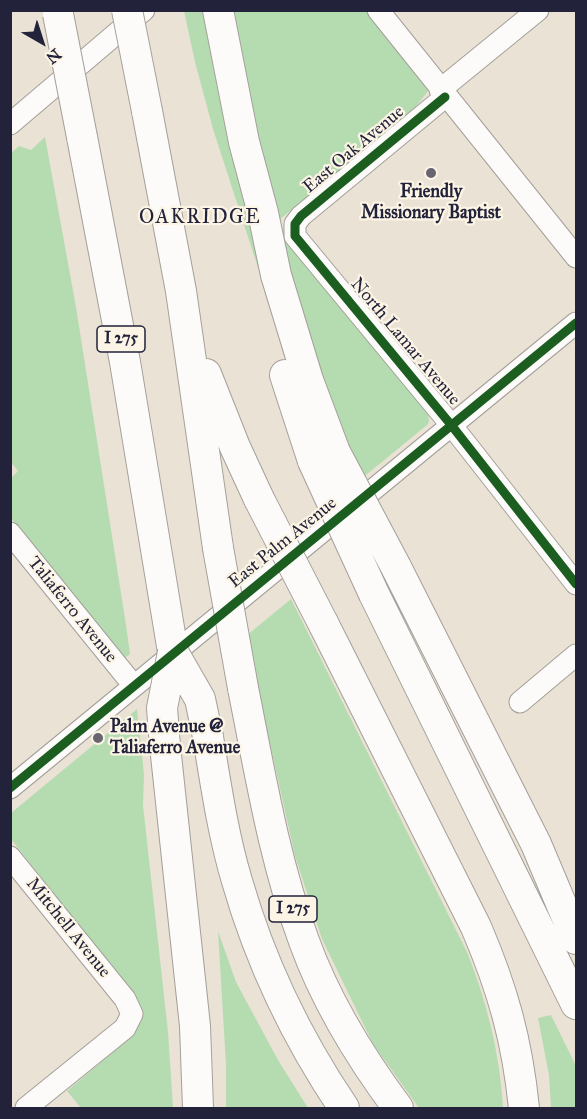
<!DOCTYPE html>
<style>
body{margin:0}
#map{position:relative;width:587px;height:1119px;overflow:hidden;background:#eae2d4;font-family:"IM FELL Great Primer",serif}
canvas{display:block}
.frame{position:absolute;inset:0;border:12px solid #22223b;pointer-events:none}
.north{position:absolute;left:12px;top:12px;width:60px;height:60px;-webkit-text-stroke:4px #fcf5e5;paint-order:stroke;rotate:141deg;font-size:16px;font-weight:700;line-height:24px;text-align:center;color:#22223b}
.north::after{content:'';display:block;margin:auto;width:21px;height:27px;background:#22223b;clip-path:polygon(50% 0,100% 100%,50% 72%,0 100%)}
</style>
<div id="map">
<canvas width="587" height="1119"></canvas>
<div class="frame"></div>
<div class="north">N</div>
</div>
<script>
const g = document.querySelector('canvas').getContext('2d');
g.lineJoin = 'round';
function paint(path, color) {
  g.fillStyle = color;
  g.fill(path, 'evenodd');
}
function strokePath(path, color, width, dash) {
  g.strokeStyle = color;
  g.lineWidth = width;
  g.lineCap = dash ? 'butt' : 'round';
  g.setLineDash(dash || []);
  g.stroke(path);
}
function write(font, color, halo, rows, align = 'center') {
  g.font = font + ' "IM FELL Great Primer",serif';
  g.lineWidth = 4.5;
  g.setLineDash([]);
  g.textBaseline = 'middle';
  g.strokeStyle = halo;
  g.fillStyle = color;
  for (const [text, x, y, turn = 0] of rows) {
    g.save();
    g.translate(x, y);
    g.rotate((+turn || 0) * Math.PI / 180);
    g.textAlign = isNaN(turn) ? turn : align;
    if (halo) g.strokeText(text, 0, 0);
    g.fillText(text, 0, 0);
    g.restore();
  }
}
const green = new Path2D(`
 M184,11H366L429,90L409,115L279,220L284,233L428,410L429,422L427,425L355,484L261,277L213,129L195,62Z
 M45,137L76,307L126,625L130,654L124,659L11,518V478L18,471L10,461L11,153L19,146L31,150Z
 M291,599L467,952C487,1002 500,1054 503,1108H419L373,1044L322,939L295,856L246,636Z
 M137,709L144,774L143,805L168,1032L173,1108H81L67,1091L126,1041L140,1013L137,999L11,839V813Z
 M218,931L236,982L278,1060L308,1108H226V1065Z
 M551,1015L576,1066V1108H551L549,1075L538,1018Z`);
const minor = new Path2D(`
 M378,10L576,257
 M440,90L538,10
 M445,97L301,216L295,224V236L452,426L576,584
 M10,124L144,10
 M10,533L134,686
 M520,702L576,655
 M10,788L576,323
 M10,857L125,999L132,1014L125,1028L26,1108`);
const highway = new Path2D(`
 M218,10L244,142L263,213L276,275L308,380L335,452
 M147,111L181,291L218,548
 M82,137L125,362L173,652
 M206,374L235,447L259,499
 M285,375L313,461
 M396,567L536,844L576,939
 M374,594L576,1004
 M323,623L476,927C503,990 517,1040 524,1108
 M243,688C260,773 274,860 304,941C326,1002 360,1057 398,1108
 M208,737C216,786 223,834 237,881C260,961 298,1040 344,1108
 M165,746L195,1026L198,1108`);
const highwayBridge = new Path2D(`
 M127,10L147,111
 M58,14L82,137
 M335,452L396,567
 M313,461L374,594
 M259,499L323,623
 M218,548L243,688
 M173,652L200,699L208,737
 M165,746L162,708L173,652`);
const cycleway = new Path2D(`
 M445,97L301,216L295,224V236L452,426L576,584
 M10,788L576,323`);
const markers = [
 [431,173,6,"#686571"],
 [98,738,6,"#686571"]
];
const shields = [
 [121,339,48],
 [293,909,48]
];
const shieldNames = [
 ["I 275",121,339],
 ["I 275",293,909]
];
const streetNames = [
 ["East Oak Avenue",354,150,-40],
 ["North Lamar Avenue",405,342,50],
 ["East Palm Avenue",283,543,-39],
 ["Taliaferro Avenue",72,610,51],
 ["Mitchell Avenue",68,928,51]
];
const poiNames = [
 ["Friendly",431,193],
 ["Missionary Baptist",431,214],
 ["Palm Avenue @",110,728,"left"],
 ["Taliaferro Avenue",110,749,"left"]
];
const neighbourhoodNames = [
 ["OAKRIDGE",200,218]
];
paint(green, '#b5dcb1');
strokePath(minor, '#a49f9a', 23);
strokePath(highway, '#a49f9a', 32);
strokePath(minor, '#fcfbf9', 21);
strokePath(highway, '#fcfbf9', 30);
strokePath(highwayBridge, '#a49f9a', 32, []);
strokePath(highwayBridge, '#fcfbf9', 30);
strokePath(cycleway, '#1b5e20', 9);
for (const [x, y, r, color] of markers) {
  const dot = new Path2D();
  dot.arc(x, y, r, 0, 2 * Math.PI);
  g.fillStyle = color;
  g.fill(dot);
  strokePath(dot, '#fcf5e5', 2);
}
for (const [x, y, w] of shields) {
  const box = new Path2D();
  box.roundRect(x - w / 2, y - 13, w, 26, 4.5);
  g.fillStyle = '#fcf5e5';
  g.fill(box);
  strokePath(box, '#22223b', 1.5);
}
write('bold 16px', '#22223b', null, shieldNames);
write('18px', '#22223b', '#fcf5e5', streetNames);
write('bold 18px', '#22223b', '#fcf5e5', poiNames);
g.letterSpacing = '1.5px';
write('20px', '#22223b', '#fcf5e5', neighbourhoodNames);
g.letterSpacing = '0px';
</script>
